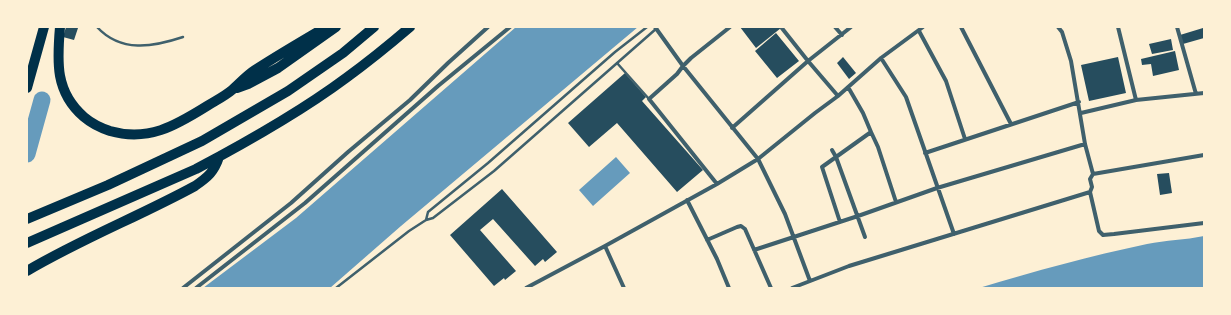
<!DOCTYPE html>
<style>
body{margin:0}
#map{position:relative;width:1231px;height:315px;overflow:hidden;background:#fdf0d5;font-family:Montserrat,sans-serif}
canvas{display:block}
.frame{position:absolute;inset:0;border:28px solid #fdf0d5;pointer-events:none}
</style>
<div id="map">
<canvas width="1231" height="315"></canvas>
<div class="frame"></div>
</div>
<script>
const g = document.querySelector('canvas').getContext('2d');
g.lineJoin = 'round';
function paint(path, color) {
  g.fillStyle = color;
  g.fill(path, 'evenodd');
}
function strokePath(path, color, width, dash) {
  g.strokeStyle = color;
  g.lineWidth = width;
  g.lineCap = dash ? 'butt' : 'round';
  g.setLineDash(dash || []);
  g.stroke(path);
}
const water = new Path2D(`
 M516,27H638L401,226L330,288H203L296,218Z
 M616,157L630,173L593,206L579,190Z
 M1204,236V288H979C1035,271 1090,256 1147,244C1166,240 1185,240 1204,236Z`);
const river = new Path2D(`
 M27,154L42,100`);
const building = new Path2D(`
 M66,27L78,28L74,40L63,37Z
 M740,27H780L781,28L756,48Z
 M1203,28L1204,38L1183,44L1180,35Z
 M776,33L799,61L777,78L755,51Z
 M1171,39L1173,50L1152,54L1149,44Z
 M1175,51L1179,70L1153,76L1151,64L1142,65L1141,59Z
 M843,57L856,73L849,79L837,63Z
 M1118,57L1126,93L1089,101L1081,65Z
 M625,73L646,97L642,101L703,170L677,192L617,123L589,147L568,123Z
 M1169,173L1172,193L1160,195L1157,174Z
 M502,189L557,252L545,262L543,259L535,266L493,219L480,230L516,271L505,280L504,278L494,286L450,235Z`);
const service = new Path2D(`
 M97,27C121,53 153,47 183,37
 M617,63L649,99
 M426,220L428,212L488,163L615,52L647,27
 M336,288L409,231L426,220L433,218L494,171L657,28`);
const minor = new Path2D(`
 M655,27L683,66L758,159L785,214L810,281
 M781,27L808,61L838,96
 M835,27L842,35
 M961,27L1011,124
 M1058,27L1062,32L1071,61L1085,144L1093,174L1090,179L1092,187L1090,192L1099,231L1103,235L1114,234L1204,223
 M1118,27L1136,100
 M1177,27L1196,94
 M919,31L946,81L965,139
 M881,58L906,97L954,234
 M848,87L863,113L871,132
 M1081,113L1136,100L1204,93
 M732,128L808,61L851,27
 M832,150L836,157L865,237
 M925,153L1079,102
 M1093,174L1204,155
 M717,184L649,99L677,74L683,66L691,58L730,27
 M687,200L717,259L729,288
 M840,222L822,167L871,132L878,147L896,202
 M707,240L737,227L741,226L745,229L771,288
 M605,246L624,288
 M754,250L858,216L937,188L1085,144
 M183,288L291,203L348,152L410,100L448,63L488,27
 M196,288L305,203L438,86L510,27
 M526,288L605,246L717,184L758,159L815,113L838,96L881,58L923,27
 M792,288L849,266L1090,192`);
const motorway = new Path2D(`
 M60,27C57,62 55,92 84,117C91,123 101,128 110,131C148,142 175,126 207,106C215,101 225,96 232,90C240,83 247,75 255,70C278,55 302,41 326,27
 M27,88L44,27
 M237,88L248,84L278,68L336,27
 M27,219L108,185L202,141L288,91L343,53L374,27
 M27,243L196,169C247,142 299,113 346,78C368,62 389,45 410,27
 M27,271C81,239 140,216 195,186C208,177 214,172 219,157`);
paint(water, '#669bbc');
strokePath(river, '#669bbc', 17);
paint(building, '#264d5e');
strokePath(service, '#3f606c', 2.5);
strokePath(minor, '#3f606c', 4);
strokePath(motorway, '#003049', 10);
</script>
